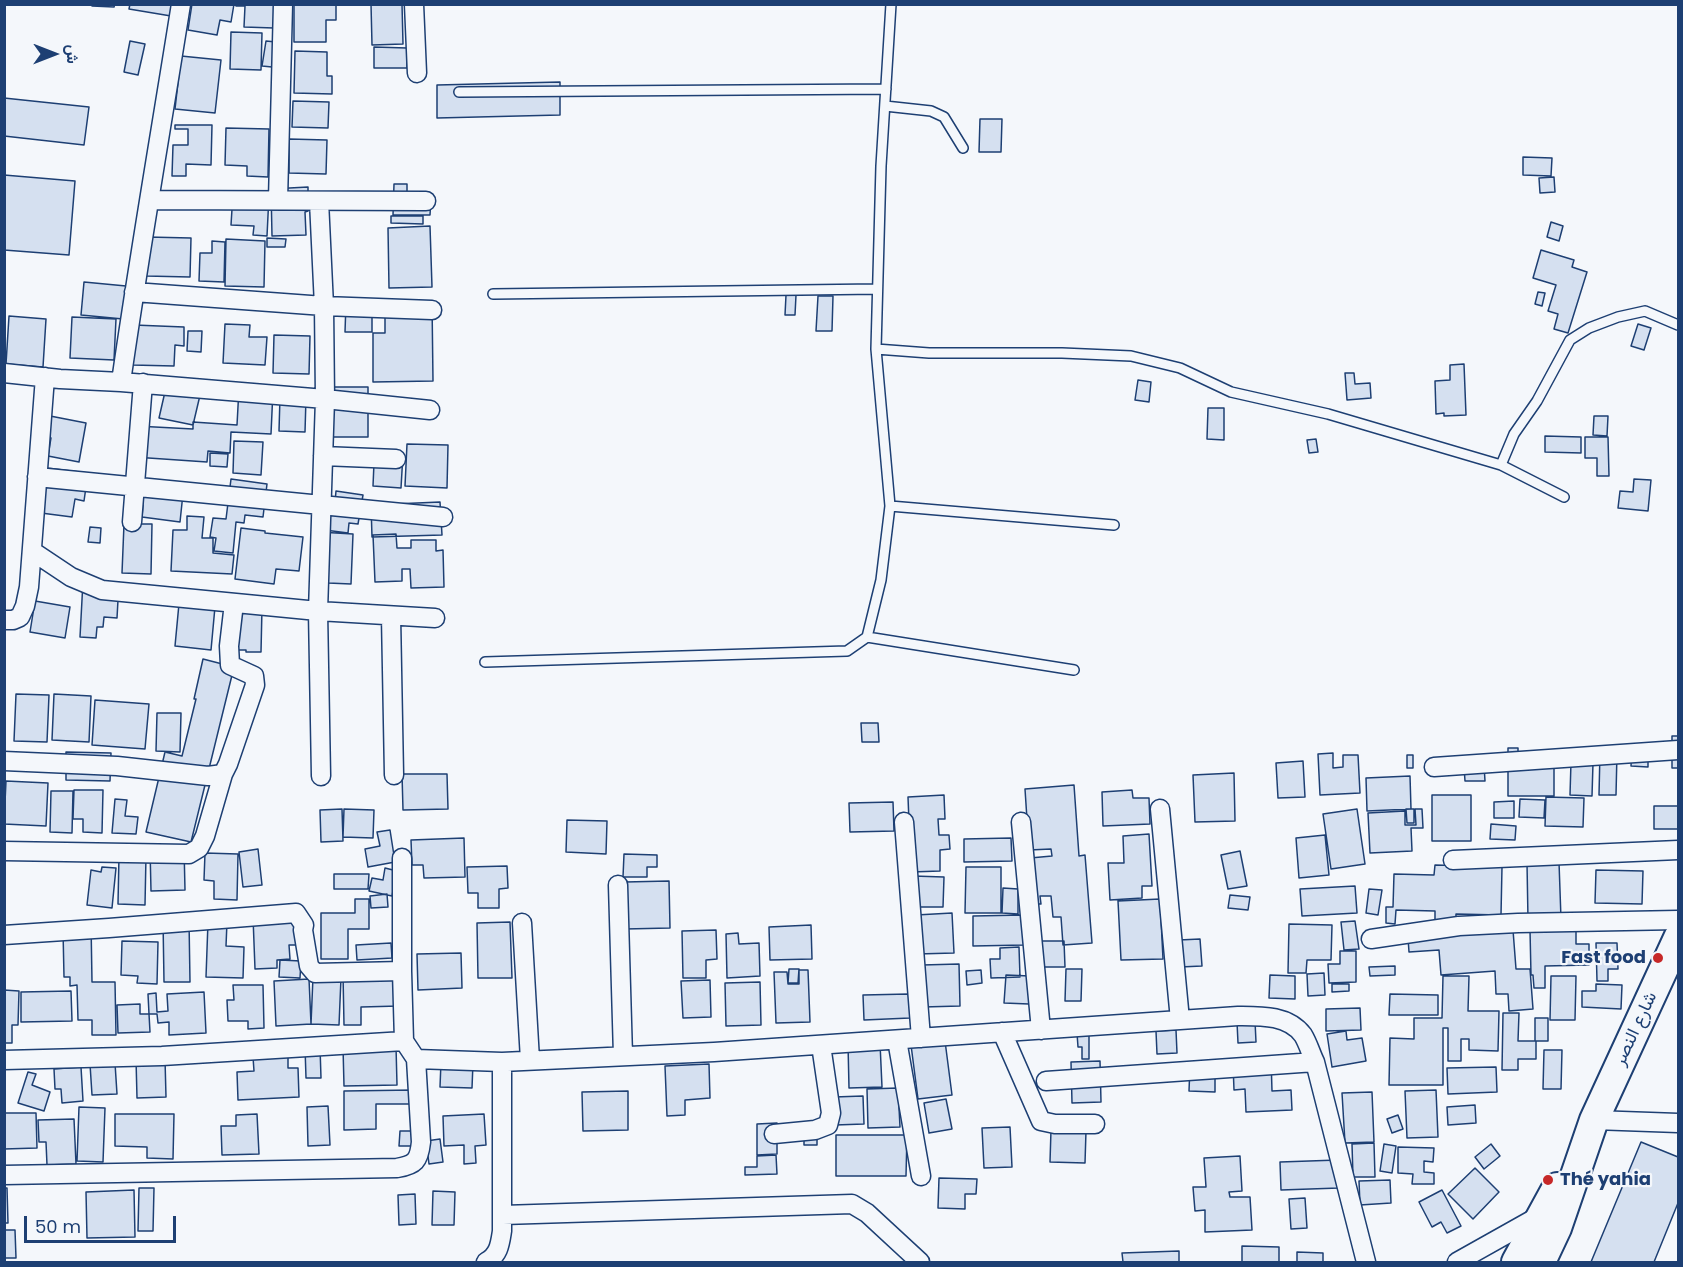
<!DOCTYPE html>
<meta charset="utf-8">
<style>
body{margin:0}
#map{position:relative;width:1683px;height:1267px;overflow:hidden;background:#f4f7fb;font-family:Poppins,Vazirmatn,sans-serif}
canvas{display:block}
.frame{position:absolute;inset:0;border:6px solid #1d3f73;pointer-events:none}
.north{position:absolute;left:24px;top:24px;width:60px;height:60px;-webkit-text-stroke:4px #f4f7fb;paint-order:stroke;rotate:90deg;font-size:16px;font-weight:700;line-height:24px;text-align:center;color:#1d3f73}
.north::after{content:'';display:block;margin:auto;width:21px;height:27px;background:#1d3f73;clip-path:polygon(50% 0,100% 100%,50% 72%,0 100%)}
.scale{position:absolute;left:24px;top:1216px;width:152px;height:27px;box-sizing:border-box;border:3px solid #1d3f73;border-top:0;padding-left:8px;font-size:18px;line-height:21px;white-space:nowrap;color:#1d3f73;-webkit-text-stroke:4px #f4f7fb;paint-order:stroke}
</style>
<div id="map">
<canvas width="1683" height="1267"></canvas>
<div class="frame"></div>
<div class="north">ش</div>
<div class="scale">50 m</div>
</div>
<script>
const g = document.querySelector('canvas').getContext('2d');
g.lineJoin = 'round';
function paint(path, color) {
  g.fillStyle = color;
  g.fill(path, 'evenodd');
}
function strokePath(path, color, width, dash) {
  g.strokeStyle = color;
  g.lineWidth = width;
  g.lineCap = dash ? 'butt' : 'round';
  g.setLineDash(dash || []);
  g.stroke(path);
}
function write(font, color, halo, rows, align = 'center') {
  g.font = font + ' Poppins,Vazirmatn,sans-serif';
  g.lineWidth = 4.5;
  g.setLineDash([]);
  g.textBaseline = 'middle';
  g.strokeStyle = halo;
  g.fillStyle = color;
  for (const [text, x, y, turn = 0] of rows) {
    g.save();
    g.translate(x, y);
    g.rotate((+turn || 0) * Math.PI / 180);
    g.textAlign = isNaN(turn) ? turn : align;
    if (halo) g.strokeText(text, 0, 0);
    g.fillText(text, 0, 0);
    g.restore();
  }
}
const building = new Path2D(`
 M92,4H115L114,7L92,6Z
 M130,4H173L171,16L129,9Z
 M192,4H234L231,22L220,20L217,35L188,30Z
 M237,4H275L274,28L244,27L245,6H236Z
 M294,4H336V20H326V42H294Z
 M371,4H402L403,44L372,45Z
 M231,32L262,33L261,70L230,69Z
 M130,41L145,44L138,75L124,72Z
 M266,41L276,42L272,67L262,66Z
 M374,47L407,48V68H374Z
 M295,51L327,52V76H332V94L294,93Z
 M181,56L221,60L215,113L175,109Z
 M560,82V115L437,118V85Z
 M4,98L89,107L84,145L4,136Z
 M293,101L329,102L328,128L292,127Z
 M980,119H1002L1001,152H979Z
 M175,125H212L211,165L186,164V176H172L173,145H188V129H175Z
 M226,128L269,129L268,177L247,176V166L225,165Z
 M289,139L327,140L326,174L289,173Z
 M1523,157L1552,158L1551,176L1523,175Z
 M4,175L75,181L69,255L4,250Z
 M1554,177L1555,192L1540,193L1539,178Z
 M394,184H407V198H431L430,215H393Z
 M308,187V211L305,212L306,235L272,236L271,189Z
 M233,193L269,195L267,236L253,235L254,226L231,225Z
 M391,216H423V224L391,223Z
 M1551,222L1563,226L1559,241L1547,237Z
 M430,226L432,287L389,288L388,228Z
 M147,237L191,238L190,277L146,276Z
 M267,238L286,239L285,247H267Z
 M226,239L265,241L264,287L225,286Z
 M212,241L225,242L224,282L199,281L200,253H212Z
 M1541,250L1574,260L1572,267L1587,272L1568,333L1554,329L1558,314L1548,311L1556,285L1533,278Z
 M84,282L126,286L123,319L81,315Z
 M1538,292L1545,293L1542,306L1535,304Z
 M786,295H796L795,315H785Z
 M818,296H833L832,331H816Z
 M432,301L433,381L373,382V333H385V302Z
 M346,303L372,304V332H345Z
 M9,316L46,319L43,367L6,364Z
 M72,317L116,319L114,360L70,358Z
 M225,324L250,325L249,337H267L265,365L223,363Z
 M1638,324L1651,328L1644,350L1631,346Z
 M134,325L184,327V346L175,345L174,366L132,365Z
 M188,331H202L201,352L187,351Z
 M274,335L310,336L309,374L273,373Z
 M1464,364L1466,415L1444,416V413L1436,414L1435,381L1450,380V365Z
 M1345,373H1354L1355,384L1370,383L1371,398L1347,400Z
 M1138,380L1151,382L1149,402L1135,400Z
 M167,383L201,391L193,425L159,418Z
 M326,387H368V437H327Z
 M239,388L273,390L271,434L231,432L230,453L208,451L207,462L134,457L136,426L193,429V422L237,425Z
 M280,397L306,398L305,432L279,431Z
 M1208,408H1224V440L1207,439Z
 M45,415L86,423L79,462L48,456L51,438L42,436Z
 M1594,416H1608L1607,436L1593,435Z
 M1545,436L1581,437V453L1545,452Z
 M1585,437H1608L1609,476H1597V458H1585Z
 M1316,439L1318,452L1309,453L1307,440Z
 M234,441L263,442L261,475L233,473Z
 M407,444L448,445L447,488L405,486Z
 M210,453L228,454L227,467L210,466Z
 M403,454L401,488L373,486L374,463Z
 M47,468L88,473L84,501L75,499L72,517L41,513Z
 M142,479L184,484L180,522L142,517L143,505L130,503Z
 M231,479L267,484L263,517L245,515L244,523L236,522L233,553L214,551L216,538L210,537L213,518L226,519Z
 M1634,479L1651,480L1648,511L1618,508L1620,491L1633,492Z
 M336,491L363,495L358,524L349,523L348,533L317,529L335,502Z
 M440,502L442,535L372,537L371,505Z
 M187,516L204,517L202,538H213V553L234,555L232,574L171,571L173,530H187Z
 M124,524H152L151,574L122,573Z
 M90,527L101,528L100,543L88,542Z
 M241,528L265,531V533L303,537L299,571L276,569L274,584L235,579Z
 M319,532L353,534L351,584L328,583Z
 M396,534L397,548H411V540H436V551L443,550L444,587L411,588L410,569H402V581L375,582L373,535Z
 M83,581L119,582L117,618L104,617L103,627H97L96,638L80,637Z
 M180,593L216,596L211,650L175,646Z
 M35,601L70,607L65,638L30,632Z
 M234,607L262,608L261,652H246V650H233Z
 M203,659L234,667L191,842L146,832L165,752L182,756L196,699H194Z
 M16,694L49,695L47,742L14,741Z
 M54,694L91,696L89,742L52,740Z
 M95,700L149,704L145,749L92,745Z
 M157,713H181L180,752L156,751Z
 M861,723H878L879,742H862Z
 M1672,736H1678V768H1672Z
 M1632,746L1648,747V767L1631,766Z
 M1508,748H1518V755H1554V796H1508Z
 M66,752L111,753L110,781L66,780Z
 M1600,752L1617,753L1616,795H1599Z
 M1333,753V768L1343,767V755H1358L1360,793L1320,795L1318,754Z
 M1407,755H1413V768H1407Z
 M1303,761L1305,797L1278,798L1276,763Z
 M1571,762L1593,763L1592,796L1570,795Z
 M1484,765L1485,781H1465L1464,767Z
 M1234,773L1235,821L1195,822L1193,775Z
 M402,774H447L448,809L403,810Z
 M1410,776L1411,809L1367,811L1366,778Z
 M6,781L48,783L46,826L4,824Z
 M1074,785L1079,856L1085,855L1092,943L1063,945L1061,917H1053L1051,896H1040L1041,904H1033L1030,858L1052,856L1051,849L1029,850L1025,789Z
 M74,790H103L102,833L83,832V819H73Z
 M1132,790L1133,798H1149L1150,824L1103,826L1102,792Z
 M51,791H73L72,833L50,832Z
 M944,795L945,819H938L939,835H949L950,849L940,850V871L911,872L908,797Z
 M1432,795H1471V841H1432Z
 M1546,797L1584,798L1583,827L1545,826Z
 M115,799L127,800L125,816L138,817L136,834L112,833Z
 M1520,799L1545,800L1544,818L1519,817Z
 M1514,801V818H1494V802Z
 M893,802L894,831L850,832L849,803Z
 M1654,806H1678V829H1654Z
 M342,809L343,841L321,842L320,810Z
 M344,809L374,810L373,838L343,837Z
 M1357,809L1365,864L1331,869L1323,814Z
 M1406,809H1414V823H1407Z
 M1415,809H1422L1423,828H1411L1412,851L1370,853L1368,813L1405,811V825H1416Z
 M567,820L607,821L606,854L566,852Z
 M1491,824L1516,826L1515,840L1490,839Z
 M390,830L395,862L368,867L365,849L380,846L377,832Z
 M1149,834L1152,886H1142V898L1110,900L1108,863H1124L1123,836Z
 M1325,835L1329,875L1299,878L1296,838Z
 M464,838L465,877L424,878L423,865H412L411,840Z
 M1011,838L1012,861L964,862V839Z
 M184,847L185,890L151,891L150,848Z
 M258,849L262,885L243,887L239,852Z
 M1240,851L1247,886L1228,889L1221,855Z
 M205,853L238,854L237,900L214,899V881L204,880Z
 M624,854L657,855V867H647V877H623Z
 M119,855L146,856L145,905L118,904Z
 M1559,862L1561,919L1528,920L1527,863Z
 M1435,865L1502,867L1501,915L1456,914V924L1435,923V911L1396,910L1395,924L1386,923V907H1393L1394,874L1434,875Z
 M507,866L508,888L499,889V908H478V893H468L467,867Z
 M102,867L116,868L112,908L87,905L91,870L101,872Z
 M966,867H1001V913H965Z
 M385,868L397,871L392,896L369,891L372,878L383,880Z
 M1596,870L1643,871L1642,904L1595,903Z
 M334,874H369L368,889H334Z
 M913,876L944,877L943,907H912Z
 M669,881L670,928L625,929V882Z
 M1355,886L1357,913L1302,916L1300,889Z
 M1003,888L1018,889V914L1002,913Z
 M1369,889L1382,890L1378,915L1366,913Z
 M387,894L388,907L371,908L370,896Z
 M1230,895L1250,897L1248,910L1228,908Z
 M355,899H369V929H348V959H321V913H355Z
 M1160,899L1163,959L1121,960L1118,901Z
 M952,913L954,953L917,954L916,915Z
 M296,915L297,945H289L290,959L277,960V968L255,969L253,917Z
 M1024,915L1025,945L973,946V916Z
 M1512,917L1516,969H1530L1533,1009L1509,1011L1508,994H1496L1495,971L1441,975L1439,950L1409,952L1407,924Z
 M163,920H189L190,982H164Z
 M1355,921L1359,949L1344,950L1341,922Z
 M91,922L92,982H115L116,1035H92V1020H78L77,985L70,986V977H64L63,930Z
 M208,922H227L226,946L244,947L243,978L206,977Z
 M510,922L512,978H478L477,923Z
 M1289,924L1332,925L1331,960H1307L1306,973H1288Z
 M811,925L812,959L770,960L769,927Z
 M1576,929V944H1589V965L1545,966V988H1534L1533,975H1531L1530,930Z
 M716,930L717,959L706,960V978H683L682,931Z
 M738,933L739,944L759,943L760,976L727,978L726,934Z
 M1200,939L1202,966L1180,967L1179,940Z
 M122,941L158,942L157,984L137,983L138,976L121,975Z
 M1039,941H1064L1065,967H1040Z
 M391,943L392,958L357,960L356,945Z
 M1596,943H1617L1618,969H1608V981H1597Z
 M1019,947L1020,977L991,978L990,959H1000V948Z
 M1340,951H1356V982L1329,983L1328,964H1340Z
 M461,953L462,988L418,990L417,954Z
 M280,960L301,961L300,978L279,977Z
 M959,964L960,1006L923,1007L922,965Z
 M1395,966V975L1370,976L1369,967Z
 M789,969H799L798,983H788Z
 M1066,969H1082L1081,1001H1065Z
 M799,970H808L810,1022L776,1023L774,972H787L788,984H799Z
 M981,970L982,983L967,985L966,971Z
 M399,973V1006L361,1007V1025H344L343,974Z
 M1324,973L1325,995L1308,996L1307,974Z
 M1006,975L1030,976L1029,1004L1004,1003Z
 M1270,975L1295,976V999L1269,998Z
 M1443,976H1469L1468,1011H1499L1498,1051L1469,1050V1039H1461V1061H1448V1028H1443V1085H1389L1390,1038L1414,1039V1018H1442Z
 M1551,976H1576L1575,1020H1550Z
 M313,977L341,978L339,1025L311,1024Z
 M309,979L311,1024L276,1026L274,981Z
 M710,980L711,1017L683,1018L681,981Z
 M760,982L761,1025L726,1026L725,983Z
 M1332,984H1349V991L1332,992Z
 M1596,984L1622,985L1621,1009L1582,1007V991H1596Z
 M233,985H263L264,1028L248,1029V1021H228L227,1000H234Z
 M4,990L19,991L18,1025H12V1043H4Z
 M71,991L72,1021L21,1022V992Z
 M204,992L206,1033L169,1035V1022L158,1023L157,1014H149L148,994L156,993L157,1012L168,1011L167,994Z
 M909,994L910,1018L864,1020L863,995Z
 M1390,994L1438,995V1015H1389Z
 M140,1004V1014H149L150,1032L118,1033L117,1005Z
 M1360,1008L1361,1030L1326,1031V1009Z
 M1503,1013H1519L1518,1041H1536V1059H1518V1070H1502Z
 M1535,1018H1548V1041H1535Z
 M1255,1021L1256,1042L1238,1043L1237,1022Z
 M1176,1030L1177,1053L1157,1054L1156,1031Z
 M1346,1031L1347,1040L1362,1038L1366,1061L1332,1067L1327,1034Z
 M1077,1033H1089V1059H1082V1047H1078Z
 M945,1041L952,1095L918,1099L911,1045Z
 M880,1043L882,1087L849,1088L848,1044Z
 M396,1046L397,1085L344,1086L343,1047Z
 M305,1047H320L321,1078H306Z
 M1544,1050H1562L1561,1089H1543Z
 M288,1056V1068H298L299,1097L238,1100L237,1072L254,1071L253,1057Z
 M1271,1058L1272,1091L1291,1090L1292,1110L1246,1112L1245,1089L1234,1090L1233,1064Z
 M136,1059H165L166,1097L137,1098Z
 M1100,1061L1101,1102L1072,1103L1071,1062Z
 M441,1062L473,1063L472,1088L440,1087Z
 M115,1063L117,1094L92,1095L90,1064Z
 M709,1064L710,1098L685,1100V1115L667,1116L665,1066Z
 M1190,1066L1215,1067V1092L1189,1091Z
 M81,1067L83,1101L62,1103L61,1089H55L54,1069Z
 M1496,1067L1497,1092L1448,1094L1447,1068Z
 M28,1072L36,1074L32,1085L50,1092L44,1111L18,1103Z
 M898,1088L900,1127L868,1128L867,1089Z
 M414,1090L415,1104H376V1129L344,1130V1091Z
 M1436,1090L1438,1137L1407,1138L1405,1091Z
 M628,1091V1130L583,1131L582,1092Z
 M1372,1092L1374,1142L1345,1143L1342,1093Z
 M863,1096L864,1124L835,1125L834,1097Z
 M946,1099L952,1129L929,1133L924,1103Z
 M1475,1105L1476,1123L1448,1125L1447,1107Z
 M328,1106L330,1145L308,1146L307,1107Z
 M79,1107L105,1108L103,1162L77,1161Z
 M4,1113H36L37,1148L4,1149Z
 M115,1114H174L173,1159L147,1158V1147L115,1146Z
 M257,1114L259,1154L222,1155L221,1126H236V1115Z
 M484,1114L486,1145L475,1146L476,1163L464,1164V1145L444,1146L443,1116Z
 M1398,1115L1403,1129L1392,1133L1387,1119Z
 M74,1119L76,1164L47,1165L46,1142H39L38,1120Z
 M777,1123V1154L757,1155V1124Z
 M1010,1127L1012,1167L984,1168L982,1128Z
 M804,1128H817V1145H804Z
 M1051,1130L1086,1131L1085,1163L1050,1162Z
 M400,1131H415L414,1146H399Z
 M836,1135H907L906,1176H836Z
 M440,1139L443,1162L429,1164L426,1141Z
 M1641,1142L1678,1157V1203L1654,1262H1591Z
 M1374,1143L1375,1177H1353L1352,1144Z
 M1384,1144L1396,1146L1392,1173L1380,1171Z
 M1491,1144L1500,1156L1484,1169L1475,1157Z
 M1398,1147L1434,1148L1433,1162L1424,1161V1172L1434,1173V1184H1412L1413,1174L1398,1173Z
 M776,1155L777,1174L745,1175V1167H757V1156Z
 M1240,1156L1242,1191L1229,1192L1230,1197H1250L1252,1230L1205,1232V1210L1195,1211L1193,1187H1206L1204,1158Z
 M1338,1160L1339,1188L1281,1190L1280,1162Z
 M1475,1168L1499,1192L1473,1219L1448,1194Z
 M939,1178L977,1179L976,1194H965V1209L938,1208Z
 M1390,1180L1391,1203L1360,1205L1359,1181Z
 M4,1188H7L8,1223H4Z
 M139,1188H154L153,1231H138Z
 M134,1190L135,1237L87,1238L86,1192Z
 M1442,1190L1461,1226L1447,1233L1441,1222L1432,1227L1419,1202Z
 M433,1191L455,1192L454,1225H432Z
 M415,1194L416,1224L399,1225L398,1195Z
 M1305,1198L1307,1228L1291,1229L1289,1199Z
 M4,1230H15L16,1258H4Z
 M1242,1246L1279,1247V1262H1242Z
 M1179,1251V1262H1123L1122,1253Z
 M1297,1252L1323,1253V1262H1297Z`);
const lane = new Path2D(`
 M459,92L886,89
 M885,106L931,111L944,117L963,148
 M493,294L877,289
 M876,349L929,353H1062L1131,356L1180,368L1231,392L1328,414L1501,465L1564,497
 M1501,465L1514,434L1537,401L1570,340L1589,328L1618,317L1645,311L1678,325
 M890,506L1114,525
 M867,637L1074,670
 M485,662L847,651L867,637L881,580L890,506L876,349L881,166L891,4`);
const street = new Path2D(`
 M414,4L417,73
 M150,200L426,201
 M278,200L283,4
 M319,201L324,306L325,399L318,611L321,776
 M134,292L324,306L432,310
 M4,373L60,379L121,382L325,399L430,410
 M121,382C139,256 161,130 181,4
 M323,456L396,459
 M37,477L443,517
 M132,522L143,383
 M32,551L71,577L102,590L318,611L435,618
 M391,616L394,775
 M4,620H13L20,617L25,606L29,587L45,377
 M4,761L117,766L208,776L223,774L228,764L255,685L254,676L230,665L229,646L234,603
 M1434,767L1678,750
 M1160,809L1180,1020
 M904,822L921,1038
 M1021,822L1041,1030
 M4,851L189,854L199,848L205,836L223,774
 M1453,860L1678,850
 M618,885L623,1056
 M522,923L530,1060
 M4,935L109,928L296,913L304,925L303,930L309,966L315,973L402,971
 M1371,939L1459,926L1518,923L1678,920
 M1002,1032L1041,1121L1055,1124H1095
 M897,1040L921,1176
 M416,1059L502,1062L714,1052L1238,1016C1261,1016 1288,1015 1303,1035C1308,1043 1311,1054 1315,1062L1366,1262
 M4,1060L162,1056L404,1041
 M1046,1081L1315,1062
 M1594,1120L1678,1123
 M774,1134L815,1130L828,1125L831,1113L821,1045
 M4,1175L397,1168C415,1165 419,1161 421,1142L416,1059L404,1041L402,971V858
 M503,1215L852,1204L867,1213L920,1262
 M486,1262C499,1255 500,1244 502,1231V1062
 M1457,1262L1539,1216`);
const primary = new Path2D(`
 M1516,1262L1557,1187
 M1541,1262L1557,1228L1594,1120L1678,938`);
const markers = [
 [1658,958,6,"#c62828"],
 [1548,1180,6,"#c62828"]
];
const poiNames = [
 ["Fast food",1646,958],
 ["Thé yahia",1560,1180,"left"]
];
const streetNames = [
 ["شارع النصر",1636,1029,-65]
];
paint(building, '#d5e0f0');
strokePath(building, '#1d3f73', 1.5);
strokePath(lane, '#1d3f73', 12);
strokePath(street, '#1d3f73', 21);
strokePath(primary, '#1d3f73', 32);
strokePath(lane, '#f4f7fb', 9);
strokePath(street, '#f4f7fb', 18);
strokePath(primary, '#f4f7fb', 28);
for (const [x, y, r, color] of markers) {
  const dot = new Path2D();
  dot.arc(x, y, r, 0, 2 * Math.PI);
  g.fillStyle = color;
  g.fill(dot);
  strokePath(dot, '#f4f7fb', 2);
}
write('bold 18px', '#1d3f73', '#f4f7fb', poiNames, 'right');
write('18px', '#1d3f73', '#f4f7fb', streetNames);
</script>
